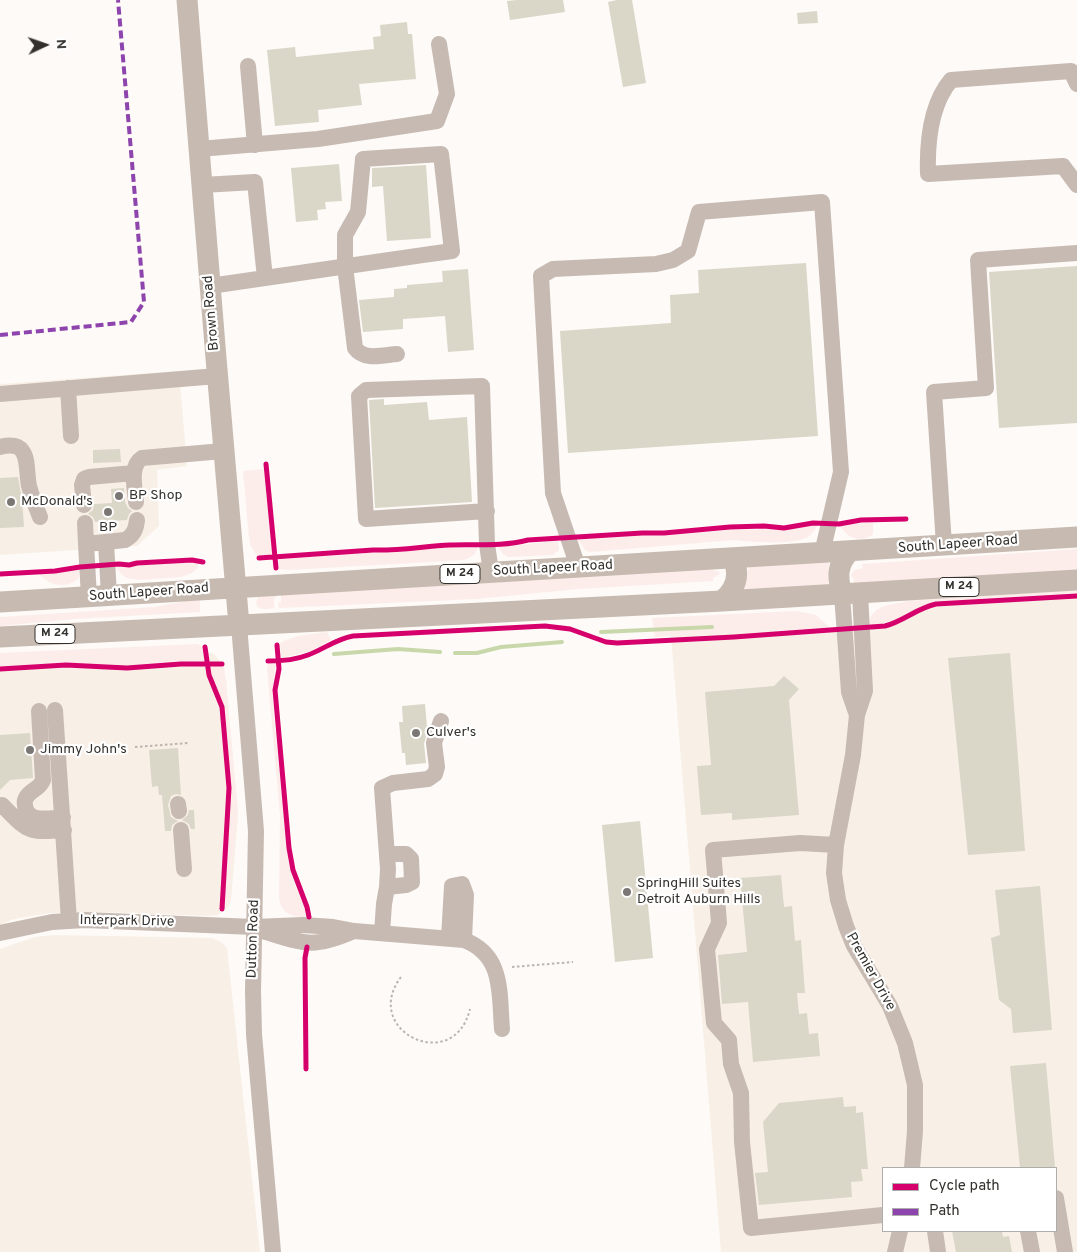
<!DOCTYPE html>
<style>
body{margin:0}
#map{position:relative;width:1077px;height:1252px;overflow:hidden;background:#fdfaf7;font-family:Overpass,sans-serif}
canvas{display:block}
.legend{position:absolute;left:882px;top:1167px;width:175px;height:65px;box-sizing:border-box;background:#fff;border:1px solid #adadab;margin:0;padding:6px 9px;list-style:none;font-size:15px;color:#33312d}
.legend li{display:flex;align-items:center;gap:10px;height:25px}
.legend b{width:25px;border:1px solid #adadab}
.north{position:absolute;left:20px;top:20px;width:50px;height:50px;-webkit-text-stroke:4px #fff;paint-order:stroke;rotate:87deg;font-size:14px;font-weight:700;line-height:20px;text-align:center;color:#33312d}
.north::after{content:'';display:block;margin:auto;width:18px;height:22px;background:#33312d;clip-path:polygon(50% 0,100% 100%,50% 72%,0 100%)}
</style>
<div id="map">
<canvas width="1077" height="1252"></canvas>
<ul class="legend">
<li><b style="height:6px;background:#d6006c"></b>Cycle path</li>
<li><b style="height:6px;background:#8e44ad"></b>Path</li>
</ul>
<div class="north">N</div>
</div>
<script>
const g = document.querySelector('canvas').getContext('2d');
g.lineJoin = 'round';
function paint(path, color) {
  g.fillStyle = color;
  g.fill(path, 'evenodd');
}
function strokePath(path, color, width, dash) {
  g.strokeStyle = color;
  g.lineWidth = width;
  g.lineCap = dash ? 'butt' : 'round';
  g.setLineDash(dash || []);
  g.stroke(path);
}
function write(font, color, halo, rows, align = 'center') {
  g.font = font + ' Overpass,sans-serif';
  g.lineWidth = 4.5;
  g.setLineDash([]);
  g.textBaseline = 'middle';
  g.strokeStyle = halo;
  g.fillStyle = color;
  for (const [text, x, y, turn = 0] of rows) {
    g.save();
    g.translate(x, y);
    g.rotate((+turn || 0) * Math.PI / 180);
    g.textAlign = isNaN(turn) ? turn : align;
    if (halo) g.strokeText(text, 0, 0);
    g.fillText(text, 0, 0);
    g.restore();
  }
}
const built = new Path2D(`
 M179,371L187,466L157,470L159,526L137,546L0,555V384Z
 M1077,593V1252H721L671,636L830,628L890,622L900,619L916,607L933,602ZM883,1168H1056V1231H883Z
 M192,648L214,654L220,661L226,679L238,815L231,900L228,907L218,915L206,916L100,912L50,913L14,919L0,925V657Z
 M55,935L212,938L221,942L227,948L260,1252H0V949L35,937Z`);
const green = new Path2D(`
 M264,469L272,555L257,556L251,546L249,538L243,471Z
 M873,522V534C862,544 847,538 840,526Z
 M813,525L817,526C814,531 812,535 806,538C791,545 751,542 735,540L590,552L585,550L578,539L642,535L655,536L731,530L770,529L781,530Z
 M558,541L559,550L553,555L508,557L503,554L497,546C517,547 537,542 558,541Z
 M478,547L474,555L464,560L288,570L279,569L278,559L378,552L393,553L421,548Z
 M1077,549V570L853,584L854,580L851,575L854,570L863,568L862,564Z
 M193,562H198V568L192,573L181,577L139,580L127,578L122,575L115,566L128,568L137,565Z
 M828,562L829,564L828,585L744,589L749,566Z
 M713,568L714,571H718L720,574L713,578V581L578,589L476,599L279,608L278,603L281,602V593Z
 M80,569L78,579C66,589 49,586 39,574L65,572Z
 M1077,590V593L933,602C918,605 913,612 900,618C890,623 879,624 868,624C875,602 889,607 907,601Z
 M276,594V598H274V608C267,609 260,611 256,604L258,596Z
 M200,598V612L74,619L0,626V617L155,607Z
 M796,611L816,615L830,628L655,637L652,618Z
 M327,632L331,640L311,651L281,658L280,643C294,635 311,634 327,632Z
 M197,644L202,646L204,663L178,662L132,665L66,663L0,667V653Z
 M276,663L272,692L288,860L295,885L305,909L306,918C292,916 281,914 279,898L280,815L267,669L268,664Z
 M224,666L238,810L231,870L230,895L229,901L224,908L225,869L232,795L224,706L214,685L210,667Z`);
const stream = new Path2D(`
 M601,632L712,627
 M455,653H477L501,647L562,642
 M334,654L398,649L440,652`);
const building = new Path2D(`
 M517,0H563L565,12L510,20L507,1Z
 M617,0H632L646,83L623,87L608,2Z
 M817,11L818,23L798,24L797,13Z
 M407,22L408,34H412L416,79L359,84L362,105L318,110L319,122L275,126L267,50L295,47L296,57L374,49L373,37L381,36L380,25Z
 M339,164L342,201L325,202L326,209L317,210L318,220L296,222L291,168Z
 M426,165L431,238L387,241L383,186L372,187V168Z
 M806,263L818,436L568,453L560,331L671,323L670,295L699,293L698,270Z
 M1077,266V423L999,428L989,272Z
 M468,269L474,350L448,352L445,316L403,319V329L363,332L359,300L394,297V289L407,288V285L443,282L442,271Z
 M384,399V405L427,402L429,420L467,417L472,502L375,508L369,400Z
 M120,449L121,462L93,463V450Z
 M18,477L22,499L24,527L0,528V478Z
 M124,488L125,502L128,508L132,511L129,514L127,520L95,522L93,517L88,514L93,510L94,504L112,503L111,489Z
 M1010,653L1025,851L968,855L948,658Z
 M784,676L799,689L789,700L799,815L732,820V813L701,815L697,766L711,765L705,692L774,686Z
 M425,704L427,727L429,726L424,744L426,763L406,765L405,753H402L399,722H403L402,706Z
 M30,733L33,778L10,780L0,790V735Z
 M178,748L181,795L176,794L171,796L168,805L171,817L178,821L172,825L171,831H165L162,795H159L158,786L152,787L149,750Z
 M189,810H194L195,829H191L189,824L182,820L188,815Z
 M640,821L653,958L615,962L602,825Z
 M781,875L784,907L792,906L795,941L801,940L805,993H797L799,1014L807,1013L809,1034L818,1033L820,1056L753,1062L748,1002L722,1004L718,955L747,952L740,878Z
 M1040,886L1052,1030L1013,1033L1011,1009L999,1000L991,938L1000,935L995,890Z
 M1046,1063L1055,1167L1020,1168L1010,1066Z
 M843,1097L844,1107L856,1106V1113L863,1112L868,1169H861L863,1181L851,1182L852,1197L759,1205L755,1173L768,1172L763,1122L779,1103Z
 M952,1231H1002L1003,1237L1009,1236L1012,1252H956Z`);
const path = new Path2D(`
 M135,747L189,743
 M512,967L573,962
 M401,977C360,1031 454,1076 470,1009`);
const minor = new Path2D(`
 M248,66L255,145
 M1077,84L1071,71L951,80C930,105 927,143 928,174L1063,166L1077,185
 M199,149L318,139L437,121L447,94L439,44
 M202,185L255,182L265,278
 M210,286C290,274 371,262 452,251L441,154L363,159L358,212L345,235V266L355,348C364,361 383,355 397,354
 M68,388L71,436
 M0,394L217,376
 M0,447C32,439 25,467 29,486C32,497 36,507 40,517
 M136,502C135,489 129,466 142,458L223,451
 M84,505L82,485L84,479L89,477L134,473
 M487,511L366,519L359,396L366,390L482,386L487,544L491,572
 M85,523L86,544L125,540C134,535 136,529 137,520
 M106,543L109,595
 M86,544L89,597
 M944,545L934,392L986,388L978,260L1077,253
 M578,567L553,493L541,276L553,269L656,264L673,260L688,251L699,212L822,202L841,472L822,553
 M860,593L865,691L857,715L853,755L836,845L834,873L838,900L846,926L854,946L890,1006L905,1043L915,1085V1131L912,1168
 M842,594L849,692L857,715
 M239,625L256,831L253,991L254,1034L273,1252
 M55,710L69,921
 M39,711L43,780C40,788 35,788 29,794C26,797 24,801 25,805C26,824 51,818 63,817
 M178,804L179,811
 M0,807L2,805C28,831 26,833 64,830
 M181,830L184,869
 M836,845L800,843L713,850L719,923L707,949L714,1023L729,1040L731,1064L741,1093L742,1142L751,1228L883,1215
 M387,887L406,885L412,882L411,859L406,854H388
 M263,931C304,944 313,949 354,931
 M0,933L52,922L85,920L254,927L303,925L333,927L354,931L464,940C504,955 499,993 502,1029
 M382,933L384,904L387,887L388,869L382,788L393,783L428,779L435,774L437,767L434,743L441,721
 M449,938L452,886L462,884L466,895L464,940
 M1056,1198L1065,1252
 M935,1231L938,1252
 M1028,1231L1032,1252
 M895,1252L900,1231`);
const major = new Path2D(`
 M187,0L216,358L239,625
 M842,594C837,577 837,565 849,552
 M722,601C735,590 741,575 733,559
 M0,602L1077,537
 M0,637L722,601L1077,580`);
const quiet = new Path2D(`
 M0,335L131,322L144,302L118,0`);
const cycleway = new Path2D(`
 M266,464L276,568
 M259,558L373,550C399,551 425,546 450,545C476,544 502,547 528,540L642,533H664L730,527L764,526L784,528L813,523L839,524L861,520L906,519
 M0,574L55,571L80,567L119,564L129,565L137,563L192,560L203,562
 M277,645L279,669L275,690L289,848L293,870L307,907L309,917
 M205,647L209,675L222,707L229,788L222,909
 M268,661C282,661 295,660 308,655C324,649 336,639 353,636L545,626L570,629L606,642L617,643L734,637L885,626C904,621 917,608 936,604L1077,596
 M0,669L66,665L127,668L181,664H222
 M306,1069L305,958L307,947`);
const markers = [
 [119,496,5,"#7a7774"],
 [11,502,5,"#7a7774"],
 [108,512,5,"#7a7774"],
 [416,733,5,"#7a7774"],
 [30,750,5,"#7a7774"],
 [627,892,5,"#7a7774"]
];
const shields = [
 [460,574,40],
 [959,587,40],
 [55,634,40]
];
const shieldNames = [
 ["M 24",460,574],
 ["M 24",959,587],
 ["M 24",55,634]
];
const streetNames = [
 ["Brown Road",212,313,-95],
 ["South Lapeer Road",958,545,-4],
 ["South Lapeer Road",553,569,-3],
 ["South Lapeer Road",149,593,-4],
 ["Interpark Drive",127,922,1],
 ["Dutton Road",254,939,-88],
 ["Premier Drive",870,972,61]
];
const poiNames = [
 ["BP Shop",129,496],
 ["McDonald's",21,502],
 ["BP",108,528,"center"],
 ["Culver's",426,733],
 ["Jimmy John's",40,750],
 ["SpringHill Suites",637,884],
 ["Detroit Auburn Hills",637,900]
];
paint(built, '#f8f0e6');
paint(green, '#fcedea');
strokePath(stream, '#c8d8aa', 4);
paint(building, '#dad6c8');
strokePath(path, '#bcb4ae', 2, [2.5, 2.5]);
strokePath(minor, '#c7bab3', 16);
strokePath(major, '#c7bab1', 21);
strokePath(quiet, '#8e44ad', 4, [8, 4]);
strokePath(cycleway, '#d6006c', 5);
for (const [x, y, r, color] of markers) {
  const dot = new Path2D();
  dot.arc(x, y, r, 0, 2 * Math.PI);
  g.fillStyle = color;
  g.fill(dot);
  strokePath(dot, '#fff', 2);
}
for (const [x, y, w] of shields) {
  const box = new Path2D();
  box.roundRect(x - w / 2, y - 9.5, w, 19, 4);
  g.fillStyle = '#fff';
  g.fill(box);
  strokePath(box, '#33312d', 1);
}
write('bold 12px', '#33312d', null, shieldNames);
write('14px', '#33312d', '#fff', streetNames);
write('14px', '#33312d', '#fff', poiNames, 'left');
</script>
